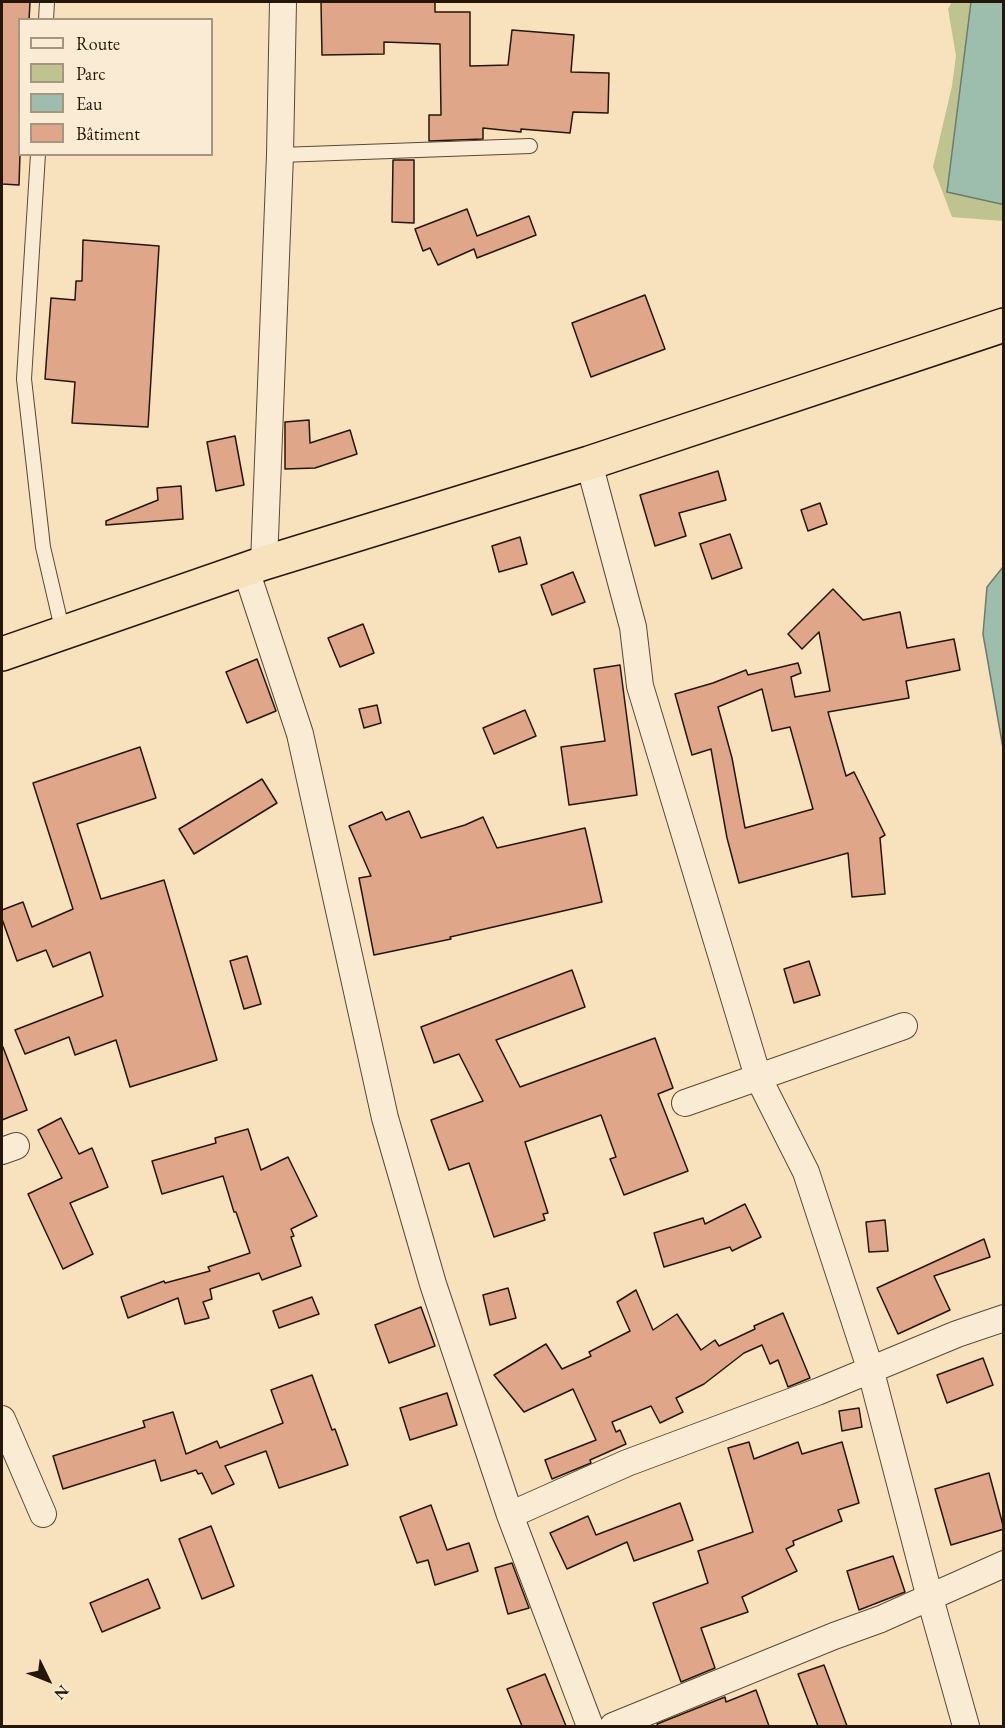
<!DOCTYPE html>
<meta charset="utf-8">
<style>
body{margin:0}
#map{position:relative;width:1005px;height:1728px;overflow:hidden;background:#f7e2bd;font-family:"EB Garamond",serif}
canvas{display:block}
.frame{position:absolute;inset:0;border:3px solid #261607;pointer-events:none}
.legend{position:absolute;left:18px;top:18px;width:195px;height:138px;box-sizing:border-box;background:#faecd4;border:2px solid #a59682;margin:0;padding:8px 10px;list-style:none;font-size:18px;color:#261607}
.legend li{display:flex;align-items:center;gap:12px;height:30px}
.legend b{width:30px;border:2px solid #a59682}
.north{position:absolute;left:18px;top:1650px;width:60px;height:60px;-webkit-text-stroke:4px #faecd4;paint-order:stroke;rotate:133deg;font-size:16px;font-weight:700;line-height:24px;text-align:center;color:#261607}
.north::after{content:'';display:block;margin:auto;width:21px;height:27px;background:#261607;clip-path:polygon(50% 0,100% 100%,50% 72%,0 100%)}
</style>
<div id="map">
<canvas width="1005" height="1728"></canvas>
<div class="frame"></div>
<ul class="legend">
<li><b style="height:8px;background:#faecd4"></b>Route</li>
<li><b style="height:16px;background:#bec38f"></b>Parc</li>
<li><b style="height:16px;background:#9ebead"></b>Eau</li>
<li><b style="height:16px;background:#e0a689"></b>Bâtiment</li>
</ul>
<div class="north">N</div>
</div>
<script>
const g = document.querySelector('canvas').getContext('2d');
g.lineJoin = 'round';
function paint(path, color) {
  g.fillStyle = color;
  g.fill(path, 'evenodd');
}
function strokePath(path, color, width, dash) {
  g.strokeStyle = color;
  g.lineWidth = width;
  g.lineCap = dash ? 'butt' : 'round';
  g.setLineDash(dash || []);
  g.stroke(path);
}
const green = new Path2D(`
 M952,2H1003V221L952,217L933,167L952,86L956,56L948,9Z`);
const water = new Path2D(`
 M971,2H1003L1004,204H1001L947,192Z
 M1003,567V748L983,634L987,587Z`);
const building = new Path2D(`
 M2,2H30L29,20H20V154L19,185L2,184Z
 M321,2H435V12H470V66L508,65L512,30L574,35L571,72L609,73L608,113L573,112L570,133L521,129V132L483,128V139L429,141V115H441L440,44L384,42V54L322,55Z
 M393,160H414V223L392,222Z
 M467,209L477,236L529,216L536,235L477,258L474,249L438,265L430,248L423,251L415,229Z
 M83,240L159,246L148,427L72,423L75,382L45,379L51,298L75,300L76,281H82Z
 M645,295L665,349L591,377L572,323Z
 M309,420L310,443L350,430L357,454L315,468L285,469V422Z
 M235,436L244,485L216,491L207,442Z
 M718,471L726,500L679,513L686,536L655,546L640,495Z
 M181,486L183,519L106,525V521L158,500L157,488Z
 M820,503L827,524L808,531L801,510Z
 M730,534L742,568L712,579L700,544Z
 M520,537L527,564L499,572L492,546Z
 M573,572L585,602L552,615L541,585Z
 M833,589L863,620L900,612L907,648L954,639L960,670L906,681L909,698L828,712L846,776L854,772L885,835L880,838L885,894L852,897L848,853L739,883L727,838L711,749L692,755L675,694L713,683L746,670L748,675L798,663L801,673L791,677L795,697L830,691L819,632L802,649L788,634ZM762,689L772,731L790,727L813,809L745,828L732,758L718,707Z
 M363,624L374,653L340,667L328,638Z
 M257,659L276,711L247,723L226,672Z
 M620,665L637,795L569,805L561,747L605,741L594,669Z
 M377,705L381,723L364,728L359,709Z
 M525,710L536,736L494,754L483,728Z
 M140,747L156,798L77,824L101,899L164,880L217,1060L130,1087L116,1040L75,1055L69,1037L25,1054L15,1030L103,996L90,952L53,967L46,950L17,961L2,919V910L23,902L32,927L73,909L33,783Z
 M262,779L277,803L194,854L179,829Z
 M409,811L421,838L465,825L483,817L497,848L585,828L602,902L450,937L451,939L374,955L359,878L371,876L349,826L382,812L386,820Z
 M247,956L261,1004L244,1009L230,961Z
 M809,961L820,995L794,1003L784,969Z
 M572,970L585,1007L496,1040L520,1087L655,1038L673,1088L658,1094L688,1171L624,1195L610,1159L616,1157L601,1115L525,1142L548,1213L543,1214L545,1220L494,1237L469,1163L449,1170L431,1120L483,1101L459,1054L434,1063L421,1027Z
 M3,1047L27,1110L2,1120V1048Z
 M61,1118L79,1154L92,1148L108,1187L70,1203L93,1254L63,1269L28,1194L62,1178L38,1130Z
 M248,1129L261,1170L288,1157L317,1216L291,1229L294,1236L291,1237L301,1266L262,1280L259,1273L210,1289L212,1299L203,1302L209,1318L185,1324L178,1298L128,1318L121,1297L164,1281L165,1283L210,1271L208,1267L250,1253L236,1212H234L223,1176L162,1194L152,1161L216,1143L215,1138Z
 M745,1204L761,1237L732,1251L730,1247L664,1267L654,1233L703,1218L705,1224Z
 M885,1220L888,1251L869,1252L866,1222Z
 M984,1239L990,1257L934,1276L950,1310L898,1334L877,1288Z
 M508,1288L516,1318L490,1325L483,1295Z
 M636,1290L653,1330L677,1314L701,1350L715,1340L719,1346L755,1329L754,1326L783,1313L810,1378L788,1387L778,1360L770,1364L762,1345L744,1353L704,1384L676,1398L683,1412L660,1423L651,1406L612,1422L616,1432L620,1430L626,1444L590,1460L591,1463L552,1479L545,1460L596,1440L573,1389L524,1412L494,1375L546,1344L562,1369L591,1356L589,1352L630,1331L617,1302Z
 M312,1297L319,1314L279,1328L273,1311Z
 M421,1307L435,1346L389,1363L375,1325Z
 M983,1358L993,1385L947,1403L937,1375Z
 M312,1375L332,1430L335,1429L348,1465L279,1488L266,1451L225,1466L234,1484L212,1494L202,1473L198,1474L196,1470L161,1481L155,1460L63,1489L53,1456L145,1427L143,1421L173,1412L186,1454L217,1441L220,1448L283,1423L271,1390Z
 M447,1393L457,1425L410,1440L400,1408Z
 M859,1408L862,1427L842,1431L839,1411Z
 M749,1442L754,1459L798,1442L802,1454L842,1442L859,1503L838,1510L842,1521L793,1541L794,1545L786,1549L797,1571L742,1597L748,1612L701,1628L715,1668L681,1682L653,1603L708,1583L698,1551L753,1532L728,1448Z
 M989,1473L1004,1529L951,1545L935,1489Z
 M680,1503L693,1540L634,1561L627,1542L567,1569L550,1533L588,1516L596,1535Z
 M431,1505L447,1550L469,1543L478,1571L435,1585L428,1560L417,1563L400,1517Z
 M211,1526L234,1586L202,1599L179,1539Z
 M893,1556L905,1592L859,1610L847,1571Z
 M512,1563L529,1608L508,1614L495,1568Z
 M148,1579L160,1608L102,1632L90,1603Z
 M824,1665L847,1726H818L798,1674Z
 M545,1674L566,1726H522L507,1689Z
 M756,1690L769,1726H658L657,1724L725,1697L726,1702Z`);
const service = new Path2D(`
 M46,20L47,2
 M38,154L24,379L43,547L63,633
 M280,155L530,146`);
const minor = new Path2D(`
 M589,463L633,627L640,686L758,1077L806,1172L870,1368L930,1598L966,1726
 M264,563L280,155L283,2
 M246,570L300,734L385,1118L433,1284L510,1515L590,1726
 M685,1103L904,1026
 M2,1151L16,1146
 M2,1419L43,1514
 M510,1515L627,1463L817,1392L957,1334L1004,1318
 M613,1726L834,1636L881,1619L1004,1564`);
const trunk = new Path2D(`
 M2,654L264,563L589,463L1004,325`);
paint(green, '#bec38f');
paint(water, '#9ebead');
strokePath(water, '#6e7b6b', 1.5);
paint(building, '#e0a689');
strokePath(building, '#261607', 1.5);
strokePath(service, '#5a4934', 16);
strokePath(minor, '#5a4934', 28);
strokePath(trunk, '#261607', 36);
strokePath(service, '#faecd4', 14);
strokePath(minor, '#faecd4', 26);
strokePath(trunk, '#f7e2bd', 33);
</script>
